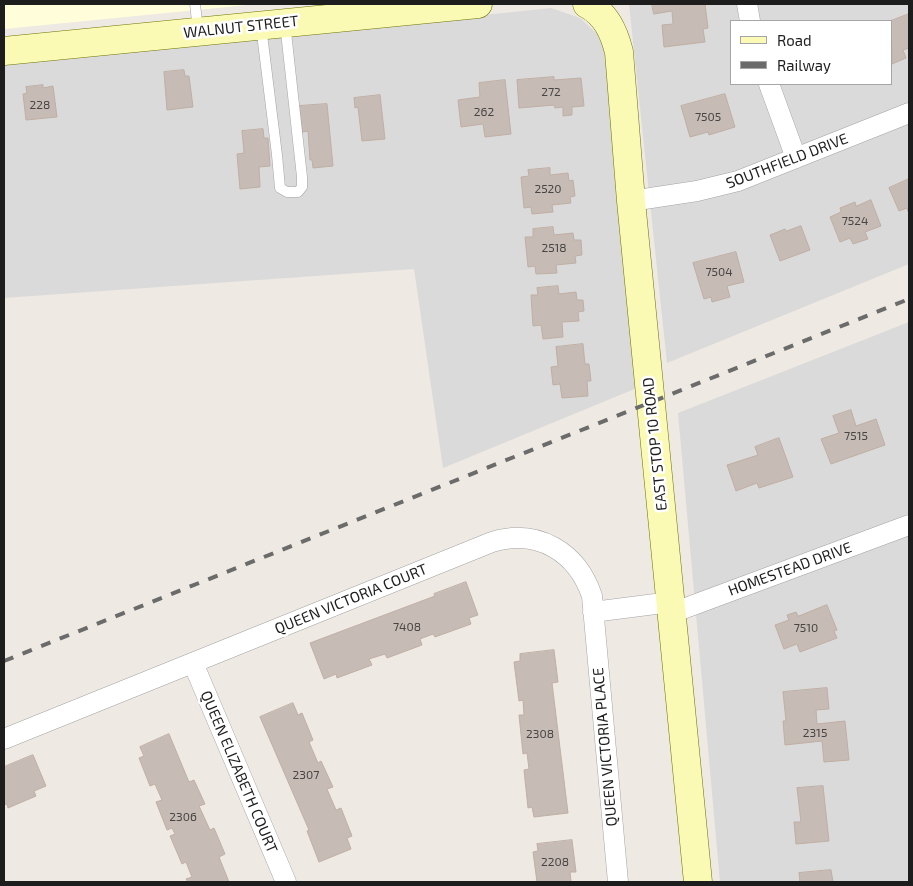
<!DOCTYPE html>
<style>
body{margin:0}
#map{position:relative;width:913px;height:886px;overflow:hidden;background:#eee9e2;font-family:"Exo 2",sans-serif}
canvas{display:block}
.frame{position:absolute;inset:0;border:5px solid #1d1d1d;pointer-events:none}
.legend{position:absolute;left:730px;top:20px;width:162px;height:65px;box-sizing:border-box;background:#fff;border:1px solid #a5a5a5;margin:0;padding:6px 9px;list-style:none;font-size:15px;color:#1d1d1d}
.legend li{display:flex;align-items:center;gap:10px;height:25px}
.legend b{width:25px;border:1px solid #a5a5a5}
</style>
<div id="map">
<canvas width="913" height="886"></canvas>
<div class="frame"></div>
<ul class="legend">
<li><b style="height:6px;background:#fafab4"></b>Road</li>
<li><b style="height:6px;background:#6b6b6b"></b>Railway</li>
</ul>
</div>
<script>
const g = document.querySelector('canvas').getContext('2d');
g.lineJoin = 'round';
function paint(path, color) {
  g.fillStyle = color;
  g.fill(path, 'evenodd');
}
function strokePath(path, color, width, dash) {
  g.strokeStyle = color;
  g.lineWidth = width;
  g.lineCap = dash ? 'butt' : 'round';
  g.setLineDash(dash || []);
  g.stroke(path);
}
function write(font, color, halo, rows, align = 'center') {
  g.font = font + ' "Exo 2",sans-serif';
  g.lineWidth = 5;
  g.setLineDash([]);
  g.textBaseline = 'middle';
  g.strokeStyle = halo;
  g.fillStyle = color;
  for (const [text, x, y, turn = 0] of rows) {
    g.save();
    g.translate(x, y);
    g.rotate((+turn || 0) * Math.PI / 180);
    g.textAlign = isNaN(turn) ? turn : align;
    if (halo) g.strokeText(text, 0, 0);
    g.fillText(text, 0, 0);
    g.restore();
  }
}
const residential = new Path2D(`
 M629,4H909V264L667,363ZM732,21H892V84H732Z
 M551,8L580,18L608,44L637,388L443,468L414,269L4,298V65Z
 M909,322V882H720L678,413Z`);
const education = new Path2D(`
 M4,4H258L4,29Z`);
const building = new Path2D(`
 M652,4H705L708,28L703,29L705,42L664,47L662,25L673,24L672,11L654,14Z
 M909,14V48L903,50L906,58L892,64L891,21Z
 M184,70L185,76H189L193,107L167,110L164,72Z
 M554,77V80L581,78L584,106L572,107V115L563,116V107L555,108L554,105L519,108L517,80Z
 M505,80L511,134L485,137L483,124L461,127L458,100L480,97L479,83Z
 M43,85V88L53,86L57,117L26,120L23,94L27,93L26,87Z
 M725,94L735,127L709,135L708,132L690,137L681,106Z
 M380,95L385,139L362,141L358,107L355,108L354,98Z
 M327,104L333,166L313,168L312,160H310L308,131L302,132L299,106Z
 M263,129L264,138H268L270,166L259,167L260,187L240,189L237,154L244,153L242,131Z
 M550,168V175L568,173L569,181L573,180L575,196L570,197L571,203L552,205L553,212L532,214L531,207L524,208L521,177L529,176L528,170Z
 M909,179V214L907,208L899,211L889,188Z
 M871,200L881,226L865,232L868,239L853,244L850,238L840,242L830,217L841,212L840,208L855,202L856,206Z
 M801,226L810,250L780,261L770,235L785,229L786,231Z
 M553,227L554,235L573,233L574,240H581L582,255L575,256L576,263L556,265L557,273L536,274L535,266L528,267L525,237H533V229Z
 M736,252L744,282L727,286L730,297L712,302L711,297L704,299L693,263Z
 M558,286L559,294L576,292L577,300H583L584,311L578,312L579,321L562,322L563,337L543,339L541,325L533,326L531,295H538L537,288Z
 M583,344L585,364H589L591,381H587L588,396L562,398L560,384L553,385L551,367L558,366L556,347Z
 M851,410L856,426L876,419L885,445L831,464L821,439L839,433L833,416Z
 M779,438L793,477L759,488L757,483L736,491L727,465L758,455L755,447Z
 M466,582L478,615L469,618L471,624L435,637L433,634L420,639L422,645L387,658L385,654L369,659L372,665L337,678L336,674L324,679L310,643L435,596L434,594Z
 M827,605L837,630L834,631L837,638L800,652L797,644L784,649L775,625L789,620L787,615L796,612L798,616Z
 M554,650L558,682L552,683L568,813L534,817L532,807L528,808L524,770L529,769L527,753L523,754L519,715H524L523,700L519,701L514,662L520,661V654Z
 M827,688L829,709L816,710L817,724L845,721L849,760L824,762L822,741L785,745L783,721H786L783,692Z
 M293,703L298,715L302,713L313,740L309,742L318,763L321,761L333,787L327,789L336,810L341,808L352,836L347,838L351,849L319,862L307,831L309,830L260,717Z
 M169,734L189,782L194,780L205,804L199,806L210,830L214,828L225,854L219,857L229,882H188L186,879L192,877L186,862L182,864L170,836L175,834L172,828L167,830L156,802L162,800L155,784L150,786L139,758L144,756L140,747Z
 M33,755L46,786L34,791L36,796L8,808L7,804L4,805V767Z
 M823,786L829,841L796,844L794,822H801L797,788Z
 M572,840L576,872H570L571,882H537L533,852L538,851L537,844Z
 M831,870L833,882H800L799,873Z`);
const lane = new Path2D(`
 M195,4L198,30
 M261,26L277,155L280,188L287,192H298L302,187V177L285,23`);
const street = new Path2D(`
 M747,4L750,21
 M769,84L796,158
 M631,201L697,191L738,181L909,113
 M593,612L671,602
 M672,613L909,525
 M193,663L286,882
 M4,739L492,542C538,528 577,552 592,596L618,882`);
const secondary = new Path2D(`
 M587,4C606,14 614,32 619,52L631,201L698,882
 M4,51L478,4`);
const rail = new Path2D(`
 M4,661L909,299`);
const numberNames = [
 ["272",551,92],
 ["228",40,105],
 ["262",484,112],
 ["7505",708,117],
 ["2520",548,189],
 ["7524",855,221],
 ["2518",554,248],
 ["7504",719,272],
 ["7515",856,436],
 ["7408",407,627],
 ["7510",806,628],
 ["2315",815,733],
 ["2308",540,734],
 ["2307",306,775],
 ["2306",183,817],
 ["2208",555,862]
];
const streetNames = [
 ["WALNUT STREET",241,27,-6],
 ["SOUTHFIELD DRIVE",787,161,-21],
 ["EAST STOP 10 ROAD",655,444,-96],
 ["HOMESTEAD DRIVE",790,569,-20],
 ["QUEEN VICTORIA COURT",351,599,-22],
 ["QUEEN VICTORIA PLACE",605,747,-95],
 ["QUEEN ELIZABETH COURT",239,772,67]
];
paint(residential, '#dbdada');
paint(education, '#fffdda');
paint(building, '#c6bbb5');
strokePath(building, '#c0afa4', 1);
strokePath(lane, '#a4a4a4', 11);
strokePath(street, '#a4a4a4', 21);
strokePath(secondary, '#6f7503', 29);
strokePath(lane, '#fff', 10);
strokePath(street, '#fff', 20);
strokePath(secondary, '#fafab4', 28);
strokePath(rail, '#6b6b6b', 4, [10, 10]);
write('12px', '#474443', null, numberNames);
write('15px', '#1d1d1d', '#fff', streetNames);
</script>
